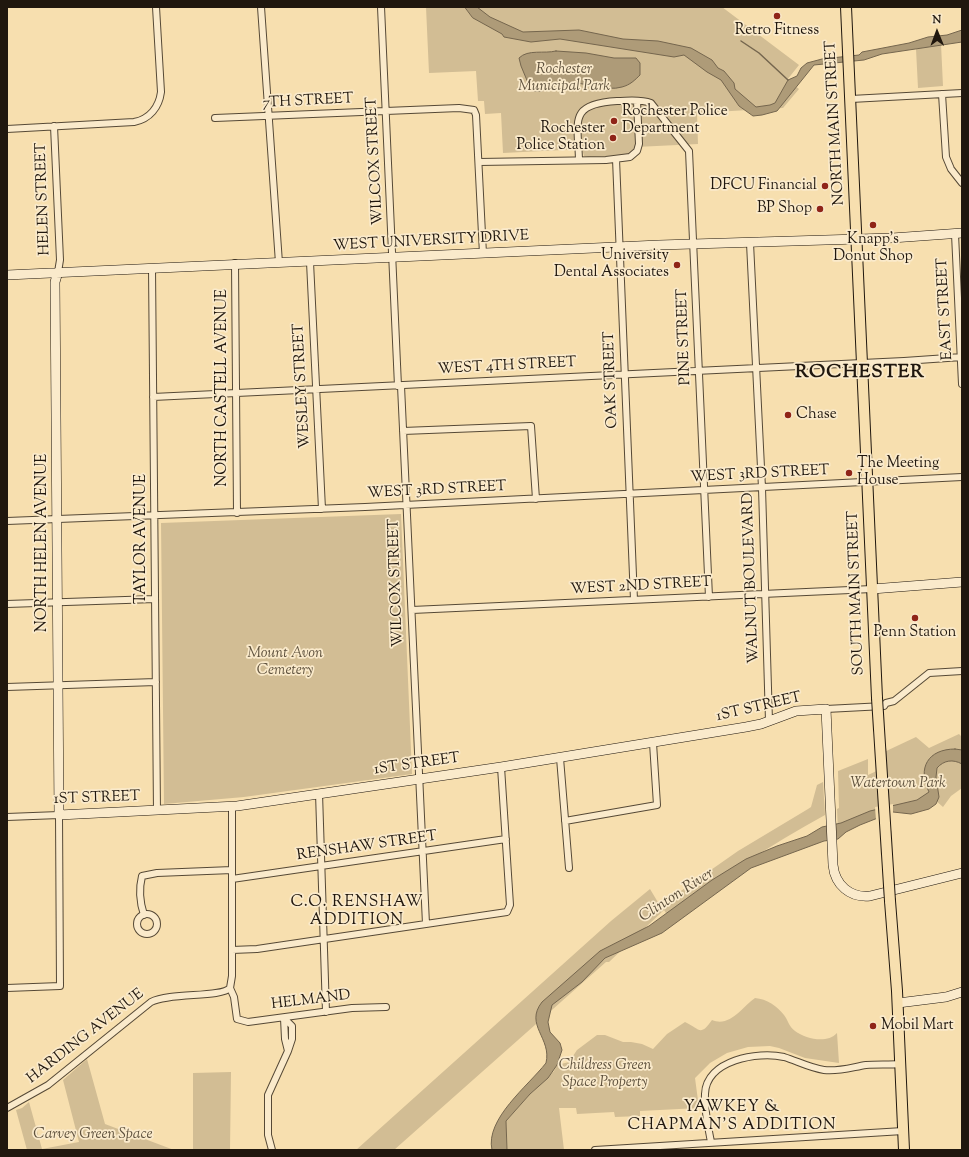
<!DOCTYPE html>
<style>
body{margin:0}
#map{position:relative;width:969px;height:1157px;overflow:hidden;background:#f7dfaf;font-family:"Sorts Mill Goudy",serif}
canvas{display:block}
.frame{position:absolute;inset:0;border:8px solid #20170e;pointer-events:none}
.north{position:absolute;left:917px;top:12px;width:40px;height:40px;-webkit-text-stroke:3px #faeacb;paint-order:stroke;rotate:359deg;font-size:11px;font-weight:700;line-height:16px;text-align:center;color:#20170e}
.north::after{content:'';display:block;margin:auto;width:14px;height:18px;background:#20170e;clip-path:polygon(50% 0,100% 100%,50% 72%,0 100%)}
</style>
<div id="map">
<canvas width="969" height="1157"></canvas>
<div class="frame"></div>
<div class="north">N</div>
</div>
<script>
const g = document.querySelector('canvas').getContext('2d');
g.lineJoin = 'round';
function paint(path, color) {
  g.fillStyle = color;
  g.fill(path, 'evenodd');
}
function strokePath(path, color, width, dash) {
  g.strokeStyle = color;
  g.lineWidth = width;
  g.lineCap = dash ? 'butt' : 'round';
  g.setLineDash(dash || []);
  g.stroke(path);
}
function write(font, color, halo, rows, align = 'center') {
  g.font = font + ' "Sorts Mill Goudy",serif';
  g.lineWidth = 3.5;
  g.setLineDash([]);
  g.textBaseline = 'middle';
  g.strokeStyle = halo;
  g.fillStyle = color;
  for (const [text, x, y, turn = 0] of rows) {
    g.save();
    g.translate(x, y);
    g.rotate((+turn || 0) * Math.PI / 180);
    g.textAlign = isNaN(turn) ? turn : align;
    if (halo) g.strokeText(text, 0, 0);
    g.fillText(text, 0, 0);
    g.restore();
  }
}
const green = new Path2D(`
 M426,7H722L799,65L787,80L799,89L783,108L697,113L698,144L636,147L628,155L588,157L584,156L582,149L503,153L501,113L485,114L484,101H478L476,71L429,73Z
 M941,44L943,86L918,88L916,49Z
 M401,514L412,774L244,797L164,804L161,523Z
 M959,734L962,737V788L951,796L943,807L935,800L922,799L869,817L838,832L837,809L839,808L838,771L868,759V775L883,768L882,753L916,737L929,748Z
 M823,782L825,815C770,845 719,879 668,916L664,910L609,962H606L394,1150H356L611,921L650,889L659,904L668,900L738,851L808,809L811,807L817,785Z
 M755,998C767,999 777,1006 784,1015C788,1020 789,1027 795,1031C806,1039 827,1044 837,1033L839,1063L805,1058L779,1048L770,1046L748,1047L727,1053L710,1063L695,1078L699,1108L640,1111V1116L615,1117L614,1112L577,1114L576,1108H559L564,1150H507L506,1121L530,1094L554,1071L557,1065L569,1062L577,1050L597,1035H605L623,1042H631L642,1044L653,1049L667,1034L685,1022C700,1029 700,1037 712,1020C730,1028 743,1006 755,998Z
 M87,1059L105,1124L174,1150H27L16,1110L22,1108L29,1102L42,1149L79,1142L63,1080Z
 M231,1072L230,1150H193V1073Z`);
const water = new Path2D(`
 M465,7H477L490,17L523,32L579,30L623,39L658,41L691,48L712,60L718,68L724,71L734,83L735,89L756,107L770,105L775,103L788,80L797,76L801,68L807,63L822,59L859,55L862,52L909,43L928,37L947,35L962,30V42L882,54L864,60L814,65L777,111L762,115L753,116L739,106L721,80L707,72L684,55L674,57L560,39L531,42L504,37L502,34L473,18Z
 M556,51L586,53L614,58H636L640,63V75C635,80 630,85 622,87C606,92 584,81 565,83C552,84 545,95 531,90L521,66L519,58C528,49 544,54 556,51Z
 M955,749L962,750V764C953,759 944,760 937,768L936,777L939,797L936,804L929,809L911,814L893,812L860,825L846,832L838,839L824,841L751,868L662,933L605,958L582,982L552,1005L548,1022L550,1032L560,1043L562,1050L557,1065L548,1078L530,1094L506,1121L507,1150H492C485,1119 528,1086 546,1063C552,1038 524,1025 542,1002L600,951L649,926L712,880L746,859L777,846L807,836L822,827L841,823L870,811L917,800L929,792C917,768 928,749 955,749Z`);
const pier = new Path2D(`
 M893,804V814L876,820L875,807Z`);
const stream = new Path2D(`
 M741,41L759,53L788,80`);
const street = new Path2D(`
 M261,7L279,263
 M381,7L398,386
 M942,94L946,157L951,169L962,183
 M851,99L962,93
 M215,118L459,108L474,110L476,115L483,254
 M54,126L60,260L58,272
 M7,129L134,122C150,119 159,107 161,92L156,7
 M616,159L634,600
 M579,160C578,121 568,104 617,101C628,101 640,99 651,103L689,151L709,597
 M479,162L606,160L630,157L637,151L639,144L637,101
 M955,234L962,384
 M750,243L762,488L769,721
 M310,262L322,509
 M235,263L237,513
 M152,268L157,811
 M401,386L426,924
 M153,397L904,361L962,357
 M403,431L531,426L536,499
 M7,521L365,507L962,477
 M7,604L155,599
 M412,610L872,589
 M7,687L156,682
 M826,709L884,706L886,703L894,701L929,673L962,671
 M560,758L569,868
 M319,793L326,1012
 M232,806V976L230,988L234,997L237,1019L248,1022L352,1008L386,1007
 M7,817L59,815L60,986L7,988
 M565,821L657,805L653,743
 M232,879L506,839
 M137 924a10 10 0 1 1 20 0a10 10 0 1 1-20 0Z
 M144,915C140,903 139,888 142,876L157,873L232,870
 M232,950L257,949L507,912L510,905L501,767
 M284,1018L292,1026V1039L288,1051L285,1039Z
 M7,1108L48,1085L151,1002C171,992 220,998 230,988
 M711,1142C708,1126 704,1109 705,1094C706,1060 758,1051 784,1057C797,1061 810,1068 824,1070C838,1072 853,1067 866,1065C877,1064 889,1065 900,1064
 M272,1150L268,1135V1095L288,1051
 M595,1150L903,1131`);
const secondary = new Path2D(`
 M58,272L55,282L59,815L237,806L501,767L746,727L761,724L796,711L826,709L833,865C835,885 850,898 870,896L962,873
 M7,275L659,245L892,238L962,233
 M872,589L962,582
 M898,1003L946,997L962,992`);
const primary = new Path2D(`
 M846,7L877,698
 M890,901L897,991L904,1150`);
const primaryBridge = new Path2D(`
 M877,698L890,901`);
const markers = [
 [777,16,4,"#8f2418"],
 [614,121,4,"#8f2418"],
 [613,138,4,"#8f2418"],
 [825,186,4,"#8f2418"],
 [820,209,4,"#8f2418"],
 [873,225,4,"#8f2418"],
 [677,265,4,"#8f2418"],
 [788,415,4,"#8f2418"],
 [849,473,4,"#8f2418"],
 [915,618,4,"#8f2418"],
 [873,1026,4,"#8f2418"]
];
const poiNames = [
 ["Retro Fitness",777,31,"center"],
 ["Rochester Police",622,112],
 ["Department",622,129],
 ["Rochester",605,129,"right"],
 ["Police Station",605,146,"right"],
 ["DFCU Financial",817,186,"right"],
 ["BP Shop",812,209,"right"],
 ["Knapp's",873,240,"center"],
 ["Donut Shop",873,257,"center"],
 ["University",669,256,"right"],
 ["Dental Associates",669,273,"right"],
 ["Chase",796,415],
 ["The Meeting",857,464],
 ["House",857,481],
 ["Penn Station",915,633,"center"],
 ["Mobil Mart",881,1026]
];
const parkNames = [
 ["Rochester",564,70],
 ["Municipal Park",564,87],
 ["Mount Avon",285,654],
 ["Cemetery",285,671],
 ["Watertown Park",898,784],
 ["Childress Green",605,1066],
 ["Space Property",605,1083],
 ["Carvey Green Space",93,1135]
];
const streetNames = [
 ["7TH STREET",308,102,-3],
 ["NORTH MAIN STREET",836,123,-93],
 ["WILCOX STREET",376,161,-93],
 ["HELEN STREET",44,199,-92],
 ["WEST UNIVERSITY DRIVE",431,242,-3],
 ["EAST STREET",946,309,-93],
 ["PINE STREET",685,337,-92],
 ["WEST 4TH STREET",507,367,-3],
 ["OAK STREET",612,380,-92],
 ["WESLEY STREET",303,386,-93],
 ["NORTH CASTELL AVENUE",223,388,-90],
 ["WEST 3RD STREET",760,475,-3],
 ["WEST 3RD STREET",437,491,-3],
 ["TAYLOR AVENUE",142,539,-90],
 ["NORTH HELEN AVENUE",43,543,-90],
 ["WALNUT BOULEVARD",752,578,-92],
 ["WILCOX STREET",397,583,-92],
 ["WEST 2ND STREET",641,587,-3],
 ["SOUTH MAIN STREET",857,593,-92],
 ["1ST STREET",759,708,-13],
 ["1ST STREET",417,765,-8],
 ["1ST STREET",97,799,-2],
 ["RENSHAW STREET",367,847,-8],
 ["HELMAND",311,1001,-7],
 ["HARDING AVENUE",86,1037,-38]
];
const waterNames = [
 ["Clinton River",677,896,-33]
];
const neighbourhoodNames = [
 ["C.O. RENSHAW",357,903],
 ["ADDITION",357,921],
 ["YAWKEY &",732,1108],
 ["CHAPMAN'S ADDITION",732,1126]
];
const districtNames = [
 ["ROCHESTER",860,374]
];
paint(green, '#d2bd94');
paint(water, '#ae9b78');
strokePath(water, '#75664e', 1);
paint(pier, '#f7dfaf');
strokePath(stream, '#75664e', 1.5);
strokePath(street, '#564936', 8);
strokePath(secondary, '#20170e', 10);
strokePath(primary, '#20170e', 12);
strokePath(street, '#faeacb', 6);
strokePath(secondary, '#faeacb', 9);
strokePath(primary, '#f7dfaf', 10);
strokePath(primaryBridge, '#20170e', 12, []);
strokePath(primaryBridge, '#f7dfaf', 10);
for (const [x, y, r, color] of markers) {
  const dot = new Path2D();
  dot.arc(x, y, r, 0, 2 * Math.PI);
  g.fillStyle = color;
  g.fill(dot);
  strokePath(dot, '#faeacb', 1.5);
}
write('15px', '#20170e', '#faeacb', poiNames, 'left');
write('italic 15px', '#5e513d', '#faeacb', parkNames);
write('15px', '#20170e', '#faeacb', streetNames);
write('italic 16px', '#594c38', '#faeacb', waterNames);
g.letterSpacing = '1px';
write('16px', '#20170e', '#faeacb', neighbourhoodNames);
g.letterSpacing = '0px';
g.letterSpacing = '1px';
write('bold 19px', '#20170e', '#faeacb', districtNames);
g.letterSpacing = '0px';
</script>
